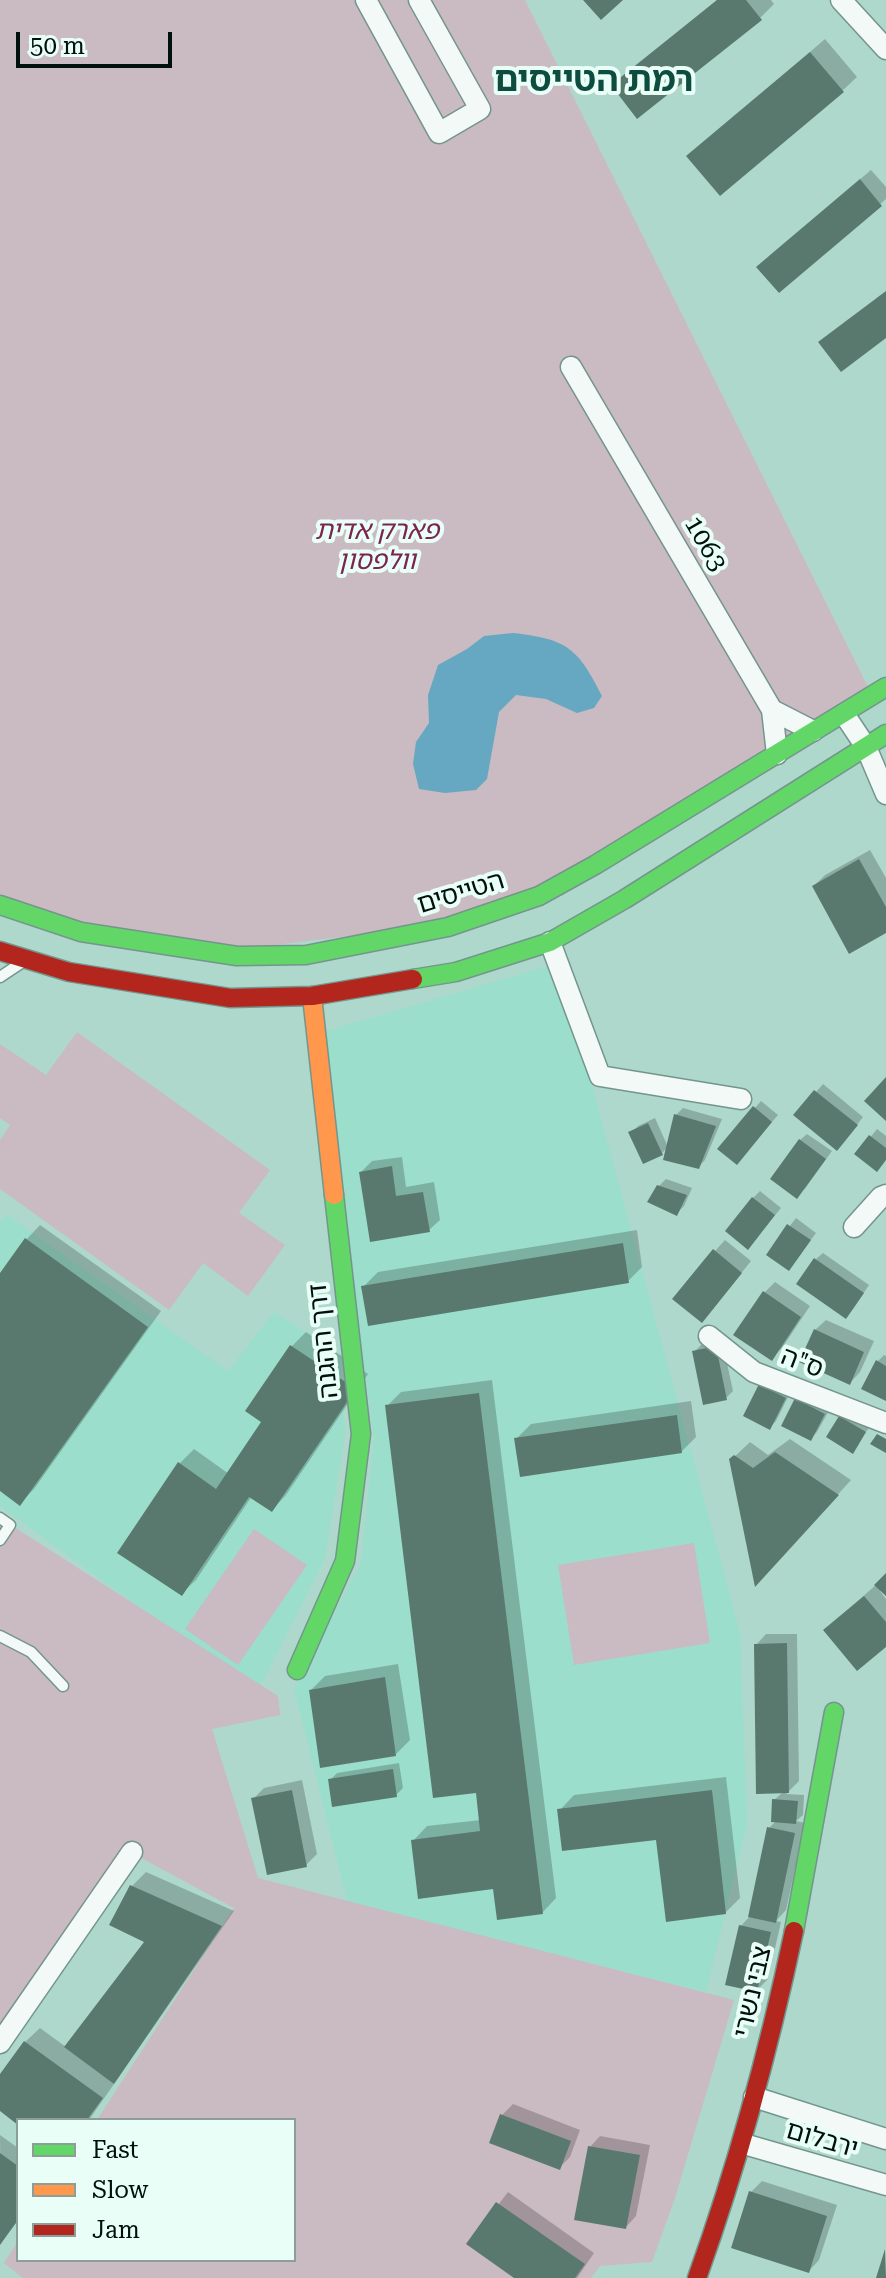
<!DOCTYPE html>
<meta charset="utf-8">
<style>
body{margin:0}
#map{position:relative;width:886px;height:2278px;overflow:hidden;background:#aed8cc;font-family:"Roboto Serif",serif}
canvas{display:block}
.legend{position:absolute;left:16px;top:2118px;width:280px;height:144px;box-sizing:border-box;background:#e8fef7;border:2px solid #8b9f98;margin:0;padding:10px 14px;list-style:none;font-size:24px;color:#00100a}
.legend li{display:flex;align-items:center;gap:16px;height:40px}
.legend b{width:40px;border:2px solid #8b9f98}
.scale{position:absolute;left:16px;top:32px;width:156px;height:36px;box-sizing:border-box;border:4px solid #00100a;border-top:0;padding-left:10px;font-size:24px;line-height:28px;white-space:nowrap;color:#00100a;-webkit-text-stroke:6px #e8fef7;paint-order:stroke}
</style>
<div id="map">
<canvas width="886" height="2278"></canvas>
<ul class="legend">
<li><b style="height:10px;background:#63d668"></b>Fast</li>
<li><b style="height:10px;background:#ff974d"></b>Slow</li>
<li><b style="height:10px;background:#b3261e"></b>Jam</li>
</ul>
<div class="scale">50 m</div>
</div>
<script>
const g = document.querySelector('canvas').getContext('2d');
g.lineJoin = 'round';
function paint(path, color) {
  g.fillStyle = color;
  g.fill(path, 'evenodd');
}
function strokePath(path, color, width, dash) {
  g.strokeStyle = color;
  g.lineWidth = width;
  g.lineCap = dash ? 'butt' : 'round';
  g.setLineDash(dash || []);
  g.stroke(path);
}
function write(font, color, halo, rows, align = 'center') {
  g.font = font + ' "Roboto Serif","Noto Sans Hebrew",serif';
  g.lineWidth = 8;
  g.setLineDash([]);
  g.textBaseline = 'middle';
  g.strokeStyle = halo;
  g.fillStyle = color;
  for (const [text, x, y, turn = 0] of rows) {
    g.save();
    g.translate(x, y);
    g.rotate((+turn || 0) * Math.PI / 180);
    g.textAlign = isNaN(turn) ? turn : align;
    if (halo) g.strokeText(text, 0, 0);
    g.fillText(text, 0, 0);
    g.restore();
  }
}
const built = new Path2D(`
 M559,963L740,1633L747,1824L706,1992L348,1904L294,1688L361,1563L374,1437L316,1034Z
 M6,1214L228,1371L274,1312L341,1355L345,1433L325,1558L257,1693L0,1506V1222Z`);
const green = new Path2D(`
 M0,0H525L868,687L532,892L414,928L242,949L83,924L0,898Z
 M77,1032L270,1170L239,1213L285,1245L248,1296L203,1263L169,1310L0,1189V1140L10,1125L0,1118V1044L46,1075Z
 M0,1518L278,1696L280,1715L212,1729L258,1878L734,2000L675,2198L652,2262L600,2266L591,2278H23L4,2263L18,2241V2260H294V2120H97L234,1908L132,1853L0,2044Z
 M254,1529L307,1565L238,1665L185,1629Z
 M694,1543L710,1643L574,1665L558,1565Z`);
const water = new Path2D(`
 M513,633C567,639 578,648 602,696L594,708L577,713L546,699L516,695L499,712L487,779L476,790L445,793L419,789L413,764L416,742L429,723L428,695L438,665L467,649L484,636Z`);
const shadow = new Path2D(`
 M717,0H771L774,4L760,18L613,85Z
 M825,39L857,77L842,91L689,156Z
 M871,170L886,187V199L779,291L769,256Z
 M870,850L886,878V931L814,886L825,875Z
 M823,1084L863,1117L844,1142L796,1115Z
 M761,1101L778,1115L743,1156L755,1108Z
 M683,1108L722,1119L705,1160L698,1167L668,1147L661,1154L631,1133L638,1126L655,1118L668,1147L676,1115Z
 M877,1129L886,1136V1159L857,1154Z
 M807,1134L832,1151L804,1190L800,1140Z
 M402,1157L406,1187L434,1182L440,1220L429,1230L361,1172L372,1161Z
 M666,1179L692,1188L684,1206L677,1213L659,1186Z
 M760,1191L781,1208L755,1240L753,1198Z
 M796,1218L816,1233L789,1269L768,1254Z
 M40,1225L161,1311L34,1489L20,1503L0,1489V1276L26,1240Z
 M637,1230L642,1267L628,1281L363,1287L378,1272Z
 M725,1240L751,1261L712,1310L715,1251Z
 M823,1253L869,1285L853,1309L816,1259Z
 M775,1282L810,1306L782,1348L771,1358L765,1292Z
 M826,1320L874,1341L860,1372L850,1383L815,1330Z
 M306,1332L368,1374L286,1495L272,1510L252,1496L196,1580L181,1594L179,1464L194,1449L229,1474L264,1422L248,1411L292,1346Z
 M722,1340L733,1391L726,1398L694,1352L701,1345Z
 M884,1355L886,1356V1399L877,1362Z
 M492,1380L556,1898L542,1913L413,1841L427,1826L481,1820L477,1791L387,1406L401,1392Z
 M761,1385L791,1391L776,1421L769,1428Z
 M797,1399L831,1407L817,1432L810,1439Z
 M691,1401L696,1437L682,1451L516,1439L531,1424Z
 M848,1410L871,1425L852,1451L829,1436Z
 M790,1439L851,1480L769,1571L731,1460L750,1442L768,1455Z
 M886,1576V1593L882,1590L880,1591L886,1599V1644L836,1620Z
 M766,1634H797L799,1781L786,1794L804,1795L803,1815L796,1821L805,1823L786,1910L776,1921L781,1922L768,1979L757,1990L741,1926L750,1916L769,1828L777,1820L774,1800L783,1792L756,1645Z
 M398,1664L410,1740L396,1754L311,1690L325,1676Z
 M399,1763L403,1788L396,1795L330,1780L337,1773Z
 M726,1777L740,1898L725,1913L658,1837L560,1810L574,1795Z
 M302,1780L317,1854L306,1865L254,1798L264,1788Z
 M146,1872L234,1911L89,2120H18V2122L0,2109V2077L25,2042L40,2028L66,2047L147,1941L132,1886Z
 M513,2104L580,2130L570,2157L559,2168L502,2115Z
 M0,2135L18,2148V2221L1,2240Z
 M600,2136L650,2145L636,2216L626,2227L590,2147Z
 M762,2181L837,2205L819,2260L809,2271L751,2192Z
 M508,2192L594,2253L577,2278H517L468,2244Z`);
const building = new Path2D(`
 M583,0H623L601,20Z
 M717,0H746L762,20L637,119L611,85Z
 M810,52L844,92L720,196L686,156Z
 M860,179L882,206L779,293L756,267Z
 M886,291V338L841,372L818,342Z
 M859,859L886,907V933L849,954L812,886Z
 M886,1077V1121L864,1101Z
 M814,1090L858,1125L837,1151L793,1115Z
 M753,1106L772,1122L737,1165L717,1149Z
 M674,1114L716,1126L699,1169L663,1160Z
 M648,1123L663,1155L643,1164L628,1132Z
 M869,1135L886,1148V1160L877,1172L854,1154Z
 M799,1139L826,1159L797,1199L770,1179Z
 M392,1166L396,1196L423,1192L430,1232L370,1242L359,1172Z
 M657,1185L687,1195L677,1216L647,1202Z
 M752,1197L775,1215L748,1250L725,1231Z
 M787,1224L811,1240L789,1271L766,1255Z
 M25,1238L148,1327L20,1506L0,1491V1273Z
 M623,1243L629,1283L368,1326L361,1286Z
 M713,1249L742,1273L702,1323L672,1299Z
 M814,1258L864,1293L846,1319L796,1284Z
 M763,1291L801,1317L772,1361L733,1335Z
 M814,1329L864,1352L850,1385L799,1362Z
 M290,1345L356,1389L272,1512L249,1497L182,1596L117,1553L178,1462L216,1489L261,1422L245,1411Z
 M716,1346L727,1400L703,1405L692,1351Z
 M876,1360L886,1366V1401L861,1389Z
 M759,1384L786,1398L770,1430L743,1416Z
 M479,1393L543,1914L497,1920L493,1889L418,1899L411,1840L480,1831L476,1793L433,1798L385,1405Z
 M795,1398L825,1414L811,1441L781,1426Z
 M677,1415L682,1453L520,1477L514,1438Z
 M839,1416L866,1432L853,1454L826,1437Z
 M877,1434L886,1439V1453L870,1444Z
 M775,1452L839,1495L755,1587L729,1459L734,1455L753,1468Z
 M886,1573V1596L874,1585Z
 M864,1596L886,1622V1647L857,1671L823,1630Z
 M787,1643L789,1793L756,1794L754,1644Z
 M385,1677L396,1756L320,1768L309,1690Z
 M393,1769L397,1797L332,1807L328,1779Z
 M292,1790L307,1867L267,1875L251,1798Z
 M712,1790L726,1914L666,1922L656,1840L562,1851L557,1809Z
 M772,1799L798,1801L796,1824L771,1822Z
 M767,1827L795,1833L776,1923L748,1917Z
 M130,1885L222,1926L114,2084L64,2047L144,1942L109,1925Z
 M739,1925L771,1932L757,1992L725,1985Z
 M24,2041L103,2098L87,2120H18V2125L0,2111V2074Z
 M500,2114L571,2141L560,2170L489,2143Z
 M588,2146L640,2155L626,2229L574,2220Z
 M0,2153L18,2166V2220L0,2245Z
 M749,2191L827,2216L809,2273L731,2248Z
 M496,2202L585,2264L575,2278H514L466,2244Z
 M885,2249L886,2278H876Z`);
const lane = new Path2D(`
 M0,977L21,963
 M0,1518L10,1525L0,1540
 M0,1636L31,1652L63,1686`);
const street = new Path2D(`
 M366,0L439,133L480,109L419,0
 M841,0L886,49
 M571,367L772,710L777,754
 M772,710L813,731
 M844,714L866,747L886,794
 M550,942L600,1076L741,1099
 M854,1227L881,1197L886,1195
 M709,1336L754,1372L886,1423
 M0,2043L132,1852
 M754,2097L886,2139
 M744,2144L886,2185`);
const fast = new Path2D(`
 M0,905L81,932L237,956L306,955L448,927L539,896L595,865L886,687
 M413,979L456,972L550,942L625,899L886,734
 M297,1670L345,1561L361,1434L334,1195
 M794,1931L834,1712`);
const slow = new Path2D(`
 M312,996L334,1195`);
const jam = new Path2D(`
 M0,951L69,972L230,998L312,996L413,979
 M697,2278C738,2164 769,2049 794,1931`);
const parkNames = [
 ["פארק אדית",377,531],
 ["וולפסון",377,561]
];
const streetNames = [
 ["1063",705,544,60],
 ["הטייסים",461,893,-17],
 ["דרך ההגנה",324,1341,-96],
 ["ס\"ה",802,1363,21],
 ["צבי נשרי",753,1992,-77],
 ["ירבלום",822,2140,16]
];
const districtNames = [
 ["רמת הטייסים",594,81]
];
paint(built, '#9bdecb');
paint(green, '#cabac2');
paint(water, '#66a8c2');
paint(shadow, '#0003');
paint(building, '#5a796e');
strokePath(lane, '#74958d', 13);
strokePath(street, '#74958d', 23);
strokePath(fast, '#74958d', 21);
strokePath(slow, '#74958d', 21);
strokePath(jam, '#74958d', 21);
strokePath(lane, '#f3f9f7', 10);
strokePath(street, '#f3f9f7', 20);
strokePath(fast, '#63d668', 18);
strokePath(slow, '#ff974d', 18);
strokePath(jam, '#b3261e', 18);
write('italic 26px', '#7c244e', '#e8fef7', parkNames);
write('26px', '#00100a', '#e8fef7', streetNames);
write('bold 34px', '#0d4c3f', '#e8fef7', districtNames);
</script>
